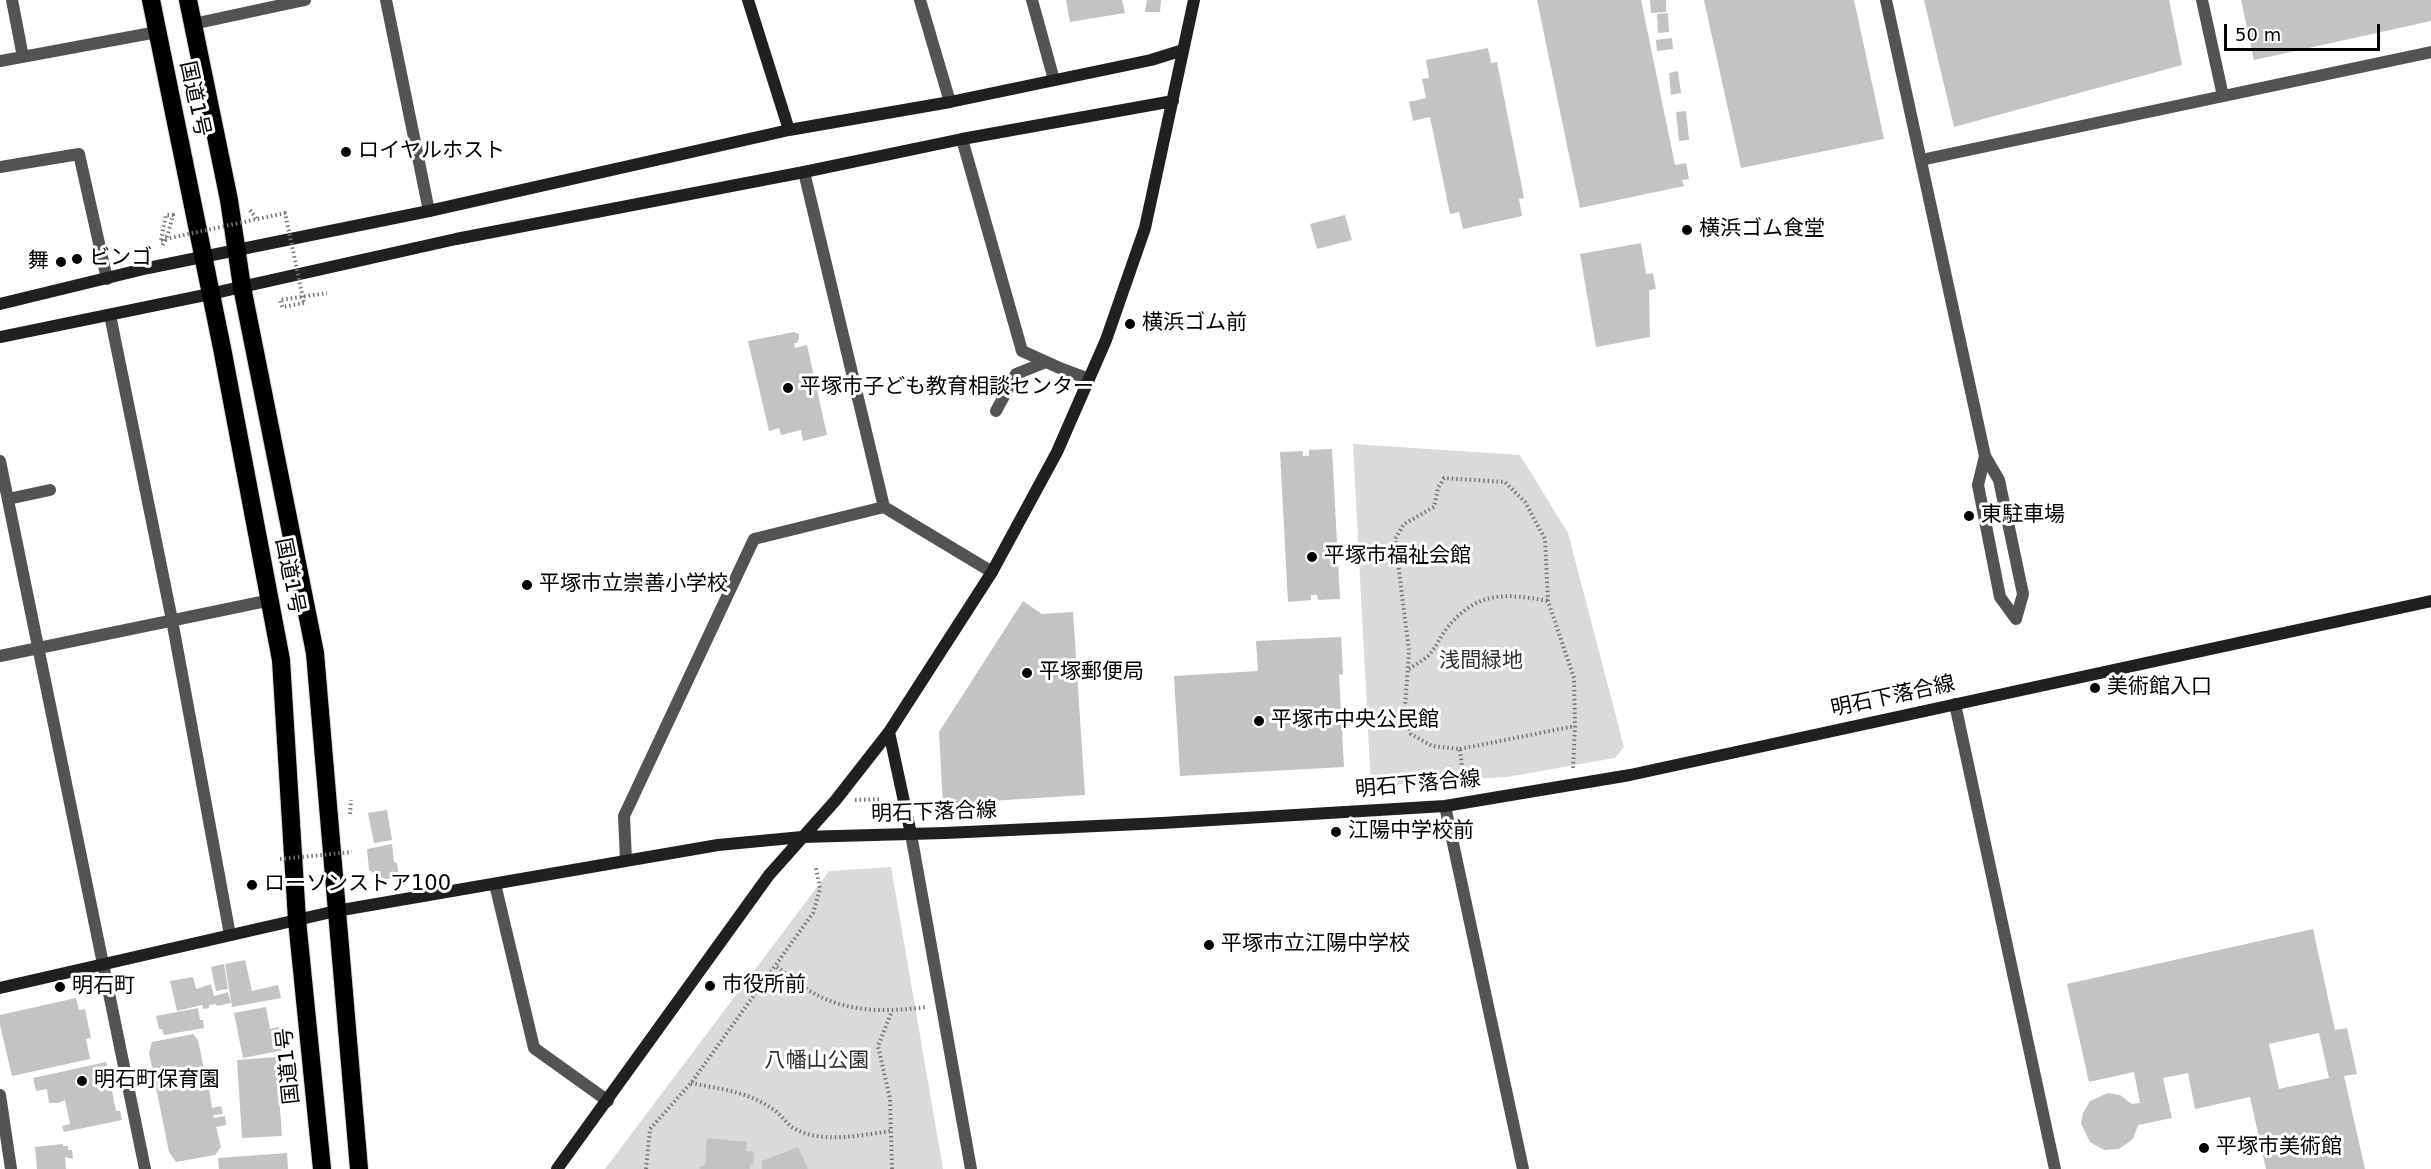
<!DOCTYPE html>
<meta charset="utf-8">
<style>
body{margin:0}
#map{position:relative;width:2431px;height:1169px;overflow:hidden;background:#fff;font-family:"DejaVu Sans",sans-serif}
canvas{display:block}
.scale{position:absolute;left:2224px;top:24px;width:156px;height:27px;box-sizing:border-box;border:3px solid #000;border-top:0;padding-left:8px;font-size:18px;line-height:21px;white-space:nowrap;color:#000;-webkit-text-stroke:4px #fff;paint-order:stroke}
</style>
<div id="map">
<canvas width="2431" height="1169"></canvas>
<div class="scale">50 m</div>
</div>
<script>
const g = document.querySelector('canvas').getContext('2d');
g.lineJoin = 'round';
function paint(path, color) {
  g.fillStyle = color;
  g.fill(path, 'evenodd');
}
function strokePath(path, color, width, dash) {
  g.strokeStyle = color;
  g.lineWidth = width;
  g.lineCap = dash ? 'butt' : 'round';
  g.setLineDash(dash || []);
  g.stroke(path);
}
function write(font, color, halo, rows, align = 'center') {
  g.font = font + ' "DejaVu Sans","Noto Sans JP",sans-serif';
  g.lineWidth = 6;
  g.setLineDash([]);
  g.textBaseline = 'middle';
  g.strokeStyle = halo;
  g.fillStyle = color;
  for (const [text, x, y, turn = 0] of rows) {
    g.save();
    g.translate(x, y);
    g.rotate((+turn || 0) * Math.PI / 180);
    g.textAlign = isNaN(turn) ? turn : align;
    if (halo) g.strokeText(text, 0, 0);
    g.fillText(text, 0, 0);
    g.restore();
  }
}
const green = new Path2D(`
 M1353,444L1520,455L1568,533L1624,747L1615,758L1507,777L1371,786Z
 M891,867L943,1169H605L829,871Z`);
const building = new Path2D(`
 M1066,0H1122L1125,13L1070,22Z
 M1147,0H1161L1160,12H1145Z
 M1537,0H1641L1675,165L1686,163L1689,179L1682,180L1684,186L1580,208Z
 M1650,0H1666V12L1651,13Z
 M1704,0H1854L1884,139L1741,168Z
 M1924,0H2169L2182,65L1954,127Z
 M2241,0H2431V21L2254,60Z
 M1668,13L1669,32L1658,33L1657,14Z
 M1672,38L1673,49L1657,51L1656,40Z
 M1488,48L1491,63L1497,62L1524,198L1519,199L1522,216L1463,229L1459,212L1450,214L1430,117L1413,121L1409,102L1426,98L1422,79L1429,78L1426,60Z
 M1678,71L1681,93L1671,95L1669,73Z
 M1686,111L1689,140L1679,141L1676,112Z
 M1345,215L1352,240L1317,249L1310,224Z
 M1641,243L1646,274L1653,273L1656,289L1649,290L1650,337L1596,347L1580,254Z
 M794,332L799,334V339L797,343H794L795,348L807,345L827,435L803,441L801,430L781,435L779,428L769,431L748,341Z
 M1332,449L1340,599L1318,600L1317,595H1311V600L1288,602L1280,452L1303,451V456H1309V450Z
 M1023,601L1042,614L1073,612L1085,795L943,804L939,732Z
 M1341,637L1343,674L1339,675L1344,767L1180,776L1174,676L1258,671L1256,641Z
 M387,810L392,840L374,843L368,813Z
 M392,844L394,862L397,863L399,877L382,880L369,870L367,849Z
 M2313,929L2335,1030L2347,1028L2357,1074L2344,1076L2365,1169H2266L2250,1097L2195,1109L2188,1073L2163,1078L2172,1118L2138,1125L2133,1139L2119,1149L2104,1150L2090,1142L2081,1124L2083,1113L2090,1101L2108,1093L2120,1095L2132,1104L2140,1103L2134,1072L2089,1082L2067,984ZM2319,1033L2329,1078L2279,1089L2269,1044Z
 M245,960L252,991L278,985L281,998L232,1007L225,964Z
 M224,964L228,989L216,991L211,967Z
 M193,977L196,989L211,984L214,996L228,992L231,1003L217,1006L216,1004L209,1005V1008L203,1009L201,999L202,1005L177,1011L170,981Z
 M76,998L79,1010L85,1009L91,1038L86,1039L90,1059L12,1076L0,1025V1015Z
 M266,1007L270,1029L279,1027L284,1050L243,1058L234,1013Z
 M198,1008L200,1020H203L204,1028L164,1035L162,1029H159L156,1016Z
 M193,1034L198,1040L206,1079L217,1077L218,1086L209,1088L212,1108L221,1106L223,1114L213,1115L214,1118L225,1116L226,1125L216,1127L221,1147L215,1155L176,1162L169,1152L149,1053L152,1042Z
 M276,1057L278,1074H283L286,1077L278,1081L282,1136L242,1138L237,1060Z
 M106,1062L116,1111H120L122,1120L64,1132L62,1126L70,1124L65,1100L58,1103H49L47,1089L36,1091L33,1078Z
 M707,1138L747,1142L746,1151L754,1152L753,1165L750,1164V1169H700L701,1166H705Z
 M63,1144V1146H68V1150H72L73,1159L65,1157L66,1169H37L35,1147Z
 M798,1147L808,1169H762V1161Z
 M287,1153L288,1169H219L218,1158Z`);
const path = new Path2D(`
 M250,210L257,219
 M161,240L166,215H173L168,234L162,246
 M304,303L282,307L280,300L327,293
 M1409,669C1415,665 1422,661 1428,656C1436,648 1440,637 1447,628C1477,591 1505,593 1548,601
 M1460,749L1575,726
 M1464,787L1460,749L1432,746L1411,734L1405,707L1409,651L1395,539L1404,524L1434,507L1438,488L1444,478L1505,482L1525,502L1545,539L1548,601L1574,678L1575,726L1573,770
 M855,800L882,799
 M350,814L351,800
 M355,878V881L369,889
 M777,967C789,976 802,987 815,994C849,1013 890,1012 926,1007
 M691,1083C720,1089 750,1092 774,1110C782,1115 787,1125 795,1129C824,1144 860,1135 891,1131
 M646,1169L650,1129L691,1083L813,913L820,889L816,868
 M892,1169L890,1099L878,1046L892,1011`);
const lane = new Path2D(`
 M1032,0L1054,80
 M1886,0L1985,456L1999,480L2023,594L2016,619
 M2202,0L2223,96
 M1921,160L2431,52
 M996,411L1016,374L1046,362
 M1985,456L1978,485L2000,597L2016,619
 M8,499L50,490`);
const street = new Path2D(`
 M12,0L23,57
 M386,0L429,211
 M920,0L950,102
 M193,24L305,0
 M0,61L157,32
 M962,139L1022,351L1062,369L1089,379
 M0,167L79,154L107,279
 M110,315L172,620L230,935
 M0,461L145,1169
 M884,507L992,572
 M0,656L271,600
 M1955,704L2055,1169
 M1445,806L1523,1169
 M911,834L971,1169
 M626,860L624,816L754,539L884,507L804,172
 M495,884L534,1048L608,1101
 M0,1095L11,1169`);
const secondary = new Path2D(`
 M748,0L789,130
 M0,304L148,268L429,211L789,130L950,102L1151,60L1183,50
 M0,337L210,294L456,239L804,172L962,139L1173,101
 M889,732L911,834
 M0,988L336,911L718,845L802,837L945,833L1162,823L1445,806L1630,775L2431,601
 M557,1169L769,875L835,801L889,732L992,572L1057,452L1106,340L1145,228L1194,0`);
const highway = new Path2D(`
 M151,0L222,348L281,660L297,920L322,1169
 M188,0L229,200L242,287L315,653L359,1169`);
const pathBridge = new Path2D(`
 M161,240L285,213L304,303
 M280,859L352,852`);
const markers = [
 [346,152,6,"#000"],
 [1687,230,6,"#000"],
 [77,259,6,"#000"],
 [61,262,6,"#000"],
 [1130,324,6,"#000"],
 [788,388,6,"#000"],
 [1969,516,6,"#000"],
 [1312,557,6,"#000"],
 [527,585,6,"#000"],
 [1027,673,6,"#000"],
 [2095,688,6,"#000"],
 [1259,721,6,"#000"],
 [1336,832,6,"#000"],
 [252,885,6,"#000"],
 [1209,945,6,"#000"],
 [710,986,6,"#000"],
 [60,987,6,"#000"],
 [82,1081,6,"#000"],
 [2204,1148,6,"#000"]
];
const streetNames = [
 ["国道1号",194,99,78],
 ["国道1号",289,576,79],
 ["明石下落合線",1893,697,-12],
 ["明石下落合線",1418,785,-5],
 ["明石下落合線",934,813,-2],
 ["国道1号",289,1066,-96]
];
const poiNames = [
 ["ロイヤルホスト",358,152],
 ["横浜ゴム食堂",1699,230],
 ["ビンゴ",89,259],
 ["舞",49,262,"right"],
 ["横浜ゴム前",1142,324],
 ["平塚市子ども教育相談センター",800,388],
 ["東駐車場",1981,516],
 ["平塚市福祉会館",1324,557],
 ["平塚市立崇善小学校",539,585],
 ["平塚郵便局",1039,673],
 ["美術館入口",2107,688],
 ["平塚市中央公民館",1271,721],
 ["江陽中学校前",1348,832],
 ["ローソンストア100",264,885],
 ["平塚市立江陽中学校",1221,945],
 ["市役所前",722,986],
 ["明石町",72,987],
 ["明石町保育園",94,1081],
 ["平塚市美術館",2216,1148]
];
const parkNames = [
 ["浅間緑地",1481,662],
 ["八幡山公園",817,1062]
];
paint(green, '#dadada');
paint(building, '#c3c3c3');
strokePath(highway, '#dbdbdb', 20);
strokePath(path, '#757575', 4, [1.5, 3]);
strokePath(lane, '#535353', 12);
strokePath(street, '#535353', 12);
strokePath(secondary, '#202020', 12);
strokePath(highway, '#000', 18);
strokePath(pathBridge, '#757575', 4, [1.5, 3]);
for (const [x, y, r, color] of markers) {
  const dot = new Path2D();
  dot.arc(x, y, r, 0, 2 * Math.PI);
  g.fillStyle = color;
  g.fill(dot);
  strokePath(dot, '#fff', 2);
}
write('21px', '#000', '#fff', streetNames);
write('21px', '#000', '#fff', poiNames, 'left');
write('21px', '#313131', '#fff', parkNames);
</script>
